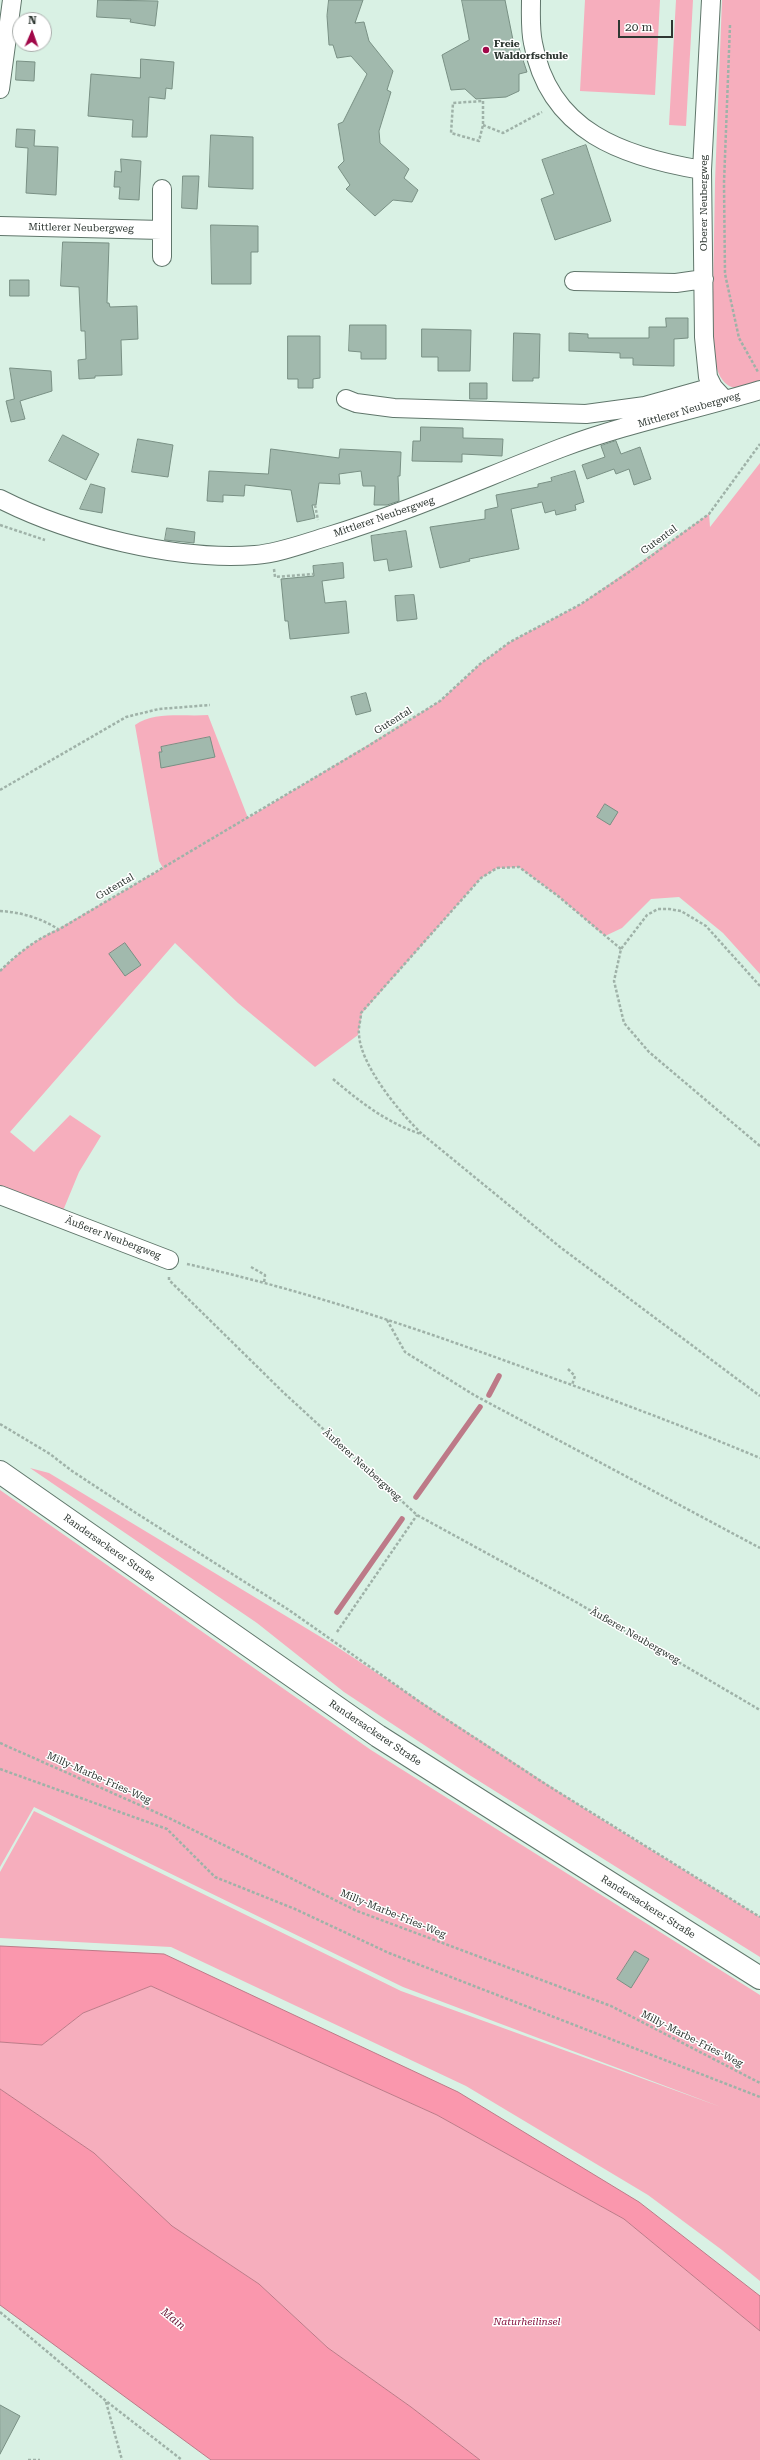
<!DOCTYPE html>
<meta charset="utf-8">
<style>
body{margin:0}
#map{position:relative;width:760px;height:2460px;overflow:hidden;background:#d9f1e4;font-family:"Roboto Serif",serif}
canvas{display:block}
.north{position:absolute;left:12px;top:12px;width:40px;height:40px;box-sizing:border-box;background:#fff;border:1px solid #abafad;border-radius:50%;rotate:2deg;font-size:11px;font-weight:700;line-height:16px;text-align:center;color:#2e3732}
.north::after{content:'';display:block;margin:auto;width:14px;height:18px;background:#a10849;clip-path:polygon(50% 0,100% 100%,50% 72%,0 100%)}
.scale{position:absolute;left:618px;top:20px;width:55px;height:18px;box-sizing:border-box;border:2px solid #2e3732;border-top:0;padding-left:5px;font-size:12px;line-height:14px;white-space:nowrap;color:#2e3732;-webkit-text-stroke:3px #fff;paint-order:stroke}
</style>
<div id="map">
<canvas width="760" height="2460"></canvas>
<div class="north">N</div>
<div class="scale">20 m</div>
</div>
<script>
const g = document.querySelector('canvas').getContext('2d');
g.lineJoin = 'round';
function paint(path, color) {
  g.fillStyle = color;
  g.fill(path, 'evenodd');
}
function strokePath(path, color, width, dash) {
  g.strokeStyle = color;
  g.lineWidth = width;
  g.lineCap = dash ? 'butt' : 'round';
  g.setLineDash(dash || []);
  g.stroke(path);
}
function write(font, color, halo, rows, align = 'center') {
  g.font = font + ' "Roboto Serif",serif';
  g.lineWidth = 3;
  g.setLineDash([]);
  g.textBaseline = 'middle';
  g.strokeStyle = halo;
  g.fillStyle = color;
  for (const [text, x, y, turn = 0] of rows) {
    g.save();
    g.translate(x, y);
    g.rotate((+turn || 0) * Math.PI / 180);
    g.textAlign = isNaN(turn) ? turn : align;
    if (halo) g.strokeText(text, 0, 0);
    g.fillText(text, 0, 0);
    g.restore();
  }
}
const green = new Path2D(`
 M585,0H660L655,95L580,91Z
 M676,0H693L686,126L669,125Z
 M722,0H760V383C753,384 742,389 735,388C717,384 715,361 712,347L715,182Z
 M760,463V974L723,933L679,897L651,899L622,928L605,936L558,896L519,867L497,868L481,878L362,1013L358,1035L315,1067L238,1003L175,943L10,1132L34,1152L70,1115L101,1136L79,1172L60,1218L0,1195V971C17,954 36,939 58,929L163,868L159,861L135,725C155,711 185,717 208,715L248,818L440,701L480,664L510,642L581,604L709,514L710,527Z
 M30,1468L49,1473L334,1645L593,1814L760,1917V1957L471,1776L344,1692L257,1623Z
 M0,1490L371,1750L760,1995V2281L722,2250L648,2195L466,2086L171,1947L0,1938V1872L34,1811L401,1991L721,2107L403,1987L34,1807L0,1867Z
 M151,1986L437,2115L624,2219L760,2331V2460H480L411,2407L328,2348L259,2284L172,2226L94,2153L0,2089V2042L42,2045L83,2013Z`);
const water = new Path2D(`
 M0,1946L164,1954L458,2092L639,2202L760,2296V2331L624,2219L437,2115L151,1986L83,2013L42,2045L0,2042Z
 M0,2089L94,2153L172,2226L259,2284L328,2348L411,2407L480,2460H211L0,2305Z`);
const stream = new Path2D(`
 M489,1395L499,1376
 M416,1497L480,1407
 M337,1612L402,1519`);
const building = new Path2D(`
 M98,0L158,1L155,26L130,22L131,19L97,17Z
 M329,0H363L355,23L364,22L369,41L393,71L387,90L391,92L379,131L380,143L409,169L404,178L418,190L412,202L393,200L375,216L346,189L350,185L338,167L344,161L338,124L343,122L367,74L351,56L337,58L333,45H329L327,16Z
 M462,0H505L514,45H518L527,72L519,74V91L506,97L476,99L465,89L451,90L442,55L469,40Z
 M141,59L174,62L172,89L166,88L165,99L149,97L147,137H132L133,120L88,116L91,74L140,78Z
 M17,61L35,62L34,81L16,80Z
 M17,129L35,130L34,146L58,147L56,195L26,193L28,148L16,147Z
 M211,135L253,137V189L209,187Z
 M586,145L611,221L555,240L541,199L554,194L542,160Z
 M121,159L141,161L139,200L119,199L120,187H114L115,171L121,172Z
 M183,176H199L197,209L182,208Z
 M211,225L258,226V252H251V284H212Z
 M63,242L109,243L107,303H109L110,307L137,306L138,339L121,340L122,375L95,376V378L79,379L78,360L86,359L85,331H81L79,287L61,286Z
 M10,280H29V296H10Z
 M666,318H688V338L674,339V366L633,365V358H620V353L569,351V333L588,334V338H649V327H666Z
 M350,325H386V359H361V352L349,351Z
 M422,329L471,330L470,371H438V357H422Z
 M514,333L540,334L539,378H533V381H513Z
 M288,336H320V378L313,379V388H298V379H288Z
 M10,368L51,371L52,391L20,401L25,419L11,422L6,401L14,399Z
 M470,383H487V399H470Z
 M421,427L463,428V438L503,439L502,456L462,454V462L412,461L413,441H420Z
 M63,435L99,454L86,480L49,461Z
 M138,439L173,445L168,477L132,472Z
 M616,441L621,454L640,447L651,479L634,485L629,469L616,474L614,469L587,479L582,465L605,457L601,446Z
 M271,449L339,458L340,449L401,452L400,476H398L399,501L387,505H374L375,486H363L361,471L339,474L340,484L319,483L316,505H312L315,518L297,522L291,490L245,485L244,496L223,495V502L207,501L209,471L268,474Z
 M575,471L584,502L575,505L576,510L556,515L555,510L545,513L542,502L511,509L519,549L469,559L470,561L440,568L430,527L485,519V510L498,507L496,495L538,487V484L552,481L551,478Z
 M91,484L105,488L102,513L80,509Z
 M167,528L195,532L194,543L165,540Z
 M406,531L412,567L389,571L387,559L374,561L371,536Z
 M343,563L344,578L322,581L325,603L346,601L349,633L290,639L288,621H285L281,579L314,576L313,566Z
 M414,595L417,619L397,621L395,596Z
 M366,693L371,711L356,715L351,697Z
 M210,737L215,757L161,768L159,752H162L161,747Z
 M605,804L618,812L610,825L597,817Z
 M125,943L141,965L125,976L109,954Z
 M635,1951L649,1959L631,1988L617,1979Z
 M0,2405L20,2416L0,2454Z`);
const path = new Path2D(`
 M730,25L724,183L725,274L739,338L758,372
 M483,101V125L479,141L451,133L453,103Z
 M483,125L503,133L542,112
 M315,505L318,520
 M0,525L45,540
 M274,569L275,577L313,574
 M0,790L126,717L159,709L210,705
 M0,911C20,912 41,918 58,929
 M621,949L558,896L519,867L497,868L481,878L361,1013C361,1020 358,1028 359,1034C360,1065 400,1113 422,1134L560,1247L760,1396
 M0,971C17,954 36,939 58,930L368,746L440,701L480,664L510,642L581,604L629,572L709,514L760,444
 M760,986L706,926L681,911L669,909H658L647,915L621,949L614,981L624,1023L649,1052L760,1146
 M333,1079C360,1102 387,1123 421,1134
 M187,1264C305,1290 422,1330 536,1372C611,1399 686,1427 760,1458
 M251,1267L265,1275L264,1283
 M169,1277V1280L284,1393L417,1515L576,1602L760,1710
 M387,1320L405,1352L474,1395L760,1548
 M568,1369L575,1376L572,1385
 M0,1424L50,1454L72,1471L136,1513L289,1610L420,1702L547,1785L760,1917
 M337,1632L417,1515
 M0,1743L171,1819L357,1911L611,2006L760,2083
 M0,1769L167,1829L215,1877L295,1909L389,1953L760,2097
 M0,2312L106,2401L182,2460
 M106,2402L122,2460
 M28,2460H40`);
const minor = new Path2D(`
 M531,0C531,14 530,29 533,43C549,132 624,157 702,170
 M711,0L702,170L704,337L708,377L713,387L725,400
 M0,89L12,0
 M0,226L162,230
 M162,257V189
 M574,281L676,283L704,279
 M346,399L356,403L394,408L586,414L645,406L713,387
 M0,499C71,535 176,561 255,555C280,553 305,543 329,536C408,512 483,478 561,448C625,424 694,410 760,390
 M0,1195L169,1260`);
const major = new Path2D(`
 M0,1472L378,1736L760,1978`);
const markers = [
 [486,50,4,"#a10849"]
];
const poiNames = [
 ["Freie",494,44],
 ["Waldorfschule",494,56]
];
const streetNames = [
 ["Oberer Neubergweg",704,203,-90],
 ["Mittlerer Neubergweg",81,228,1],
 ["Mittlerer Neubergweg",689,410,-16],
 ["Mittlerer Neubergweg",384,517,-19],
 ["Gutental",659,540,-36],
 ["Gutental",393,721,-32],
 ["Gutental",115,887,-30],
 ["Äußerer Neubergweg",113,1238,21],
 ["Äußerer Neubergweg",362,1465,42],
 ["Randersackerer Straße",109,1548,35],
 ["Äußerer Neubergweg",635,1636,30],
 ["Randersackerer Straße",375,1733,34],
 ["Milly-Marbe-Fries-Weg",99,1778,24],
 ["Randersackerer Straße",648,1907,32],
 ["Milly-Marbe-Fries-Weg",393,1914,22],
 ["Milly-Marbe-Fries-Weg",692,2039,27]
];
const parkNames = [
 ["Naturheilinsel",527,2322]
];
const waterNames = [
 ["Main",173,2319,39]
];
paint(green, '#f6aebd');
paint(water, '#fa97ad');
strokePath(water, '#bd7a88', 1);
strokePath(stream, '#bd7a88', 5.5);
paint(building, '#a1b9ad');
strokePath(building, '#799084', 1);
strokePath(minor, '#60766b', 20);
strokePath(major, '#60766b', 24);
strokePath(path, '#9fb2a8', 2.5, [3, 2]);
strokePath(minor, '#fff', 18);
strokePath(major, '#fff', 22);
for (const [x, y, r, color] of markers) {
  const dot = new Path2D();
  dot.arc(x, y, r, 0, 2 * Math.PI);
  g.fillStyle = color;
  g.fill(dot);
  strokePath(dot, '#fff', 1.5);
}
write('bold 10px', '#2e3732', '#fff', poiNames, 'left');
write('10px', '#2e3732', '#fff', streetNames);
write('italic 10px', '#830e3b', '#fff', parkNames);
write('italic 11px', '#660f2e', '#fff', waterNames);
</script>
